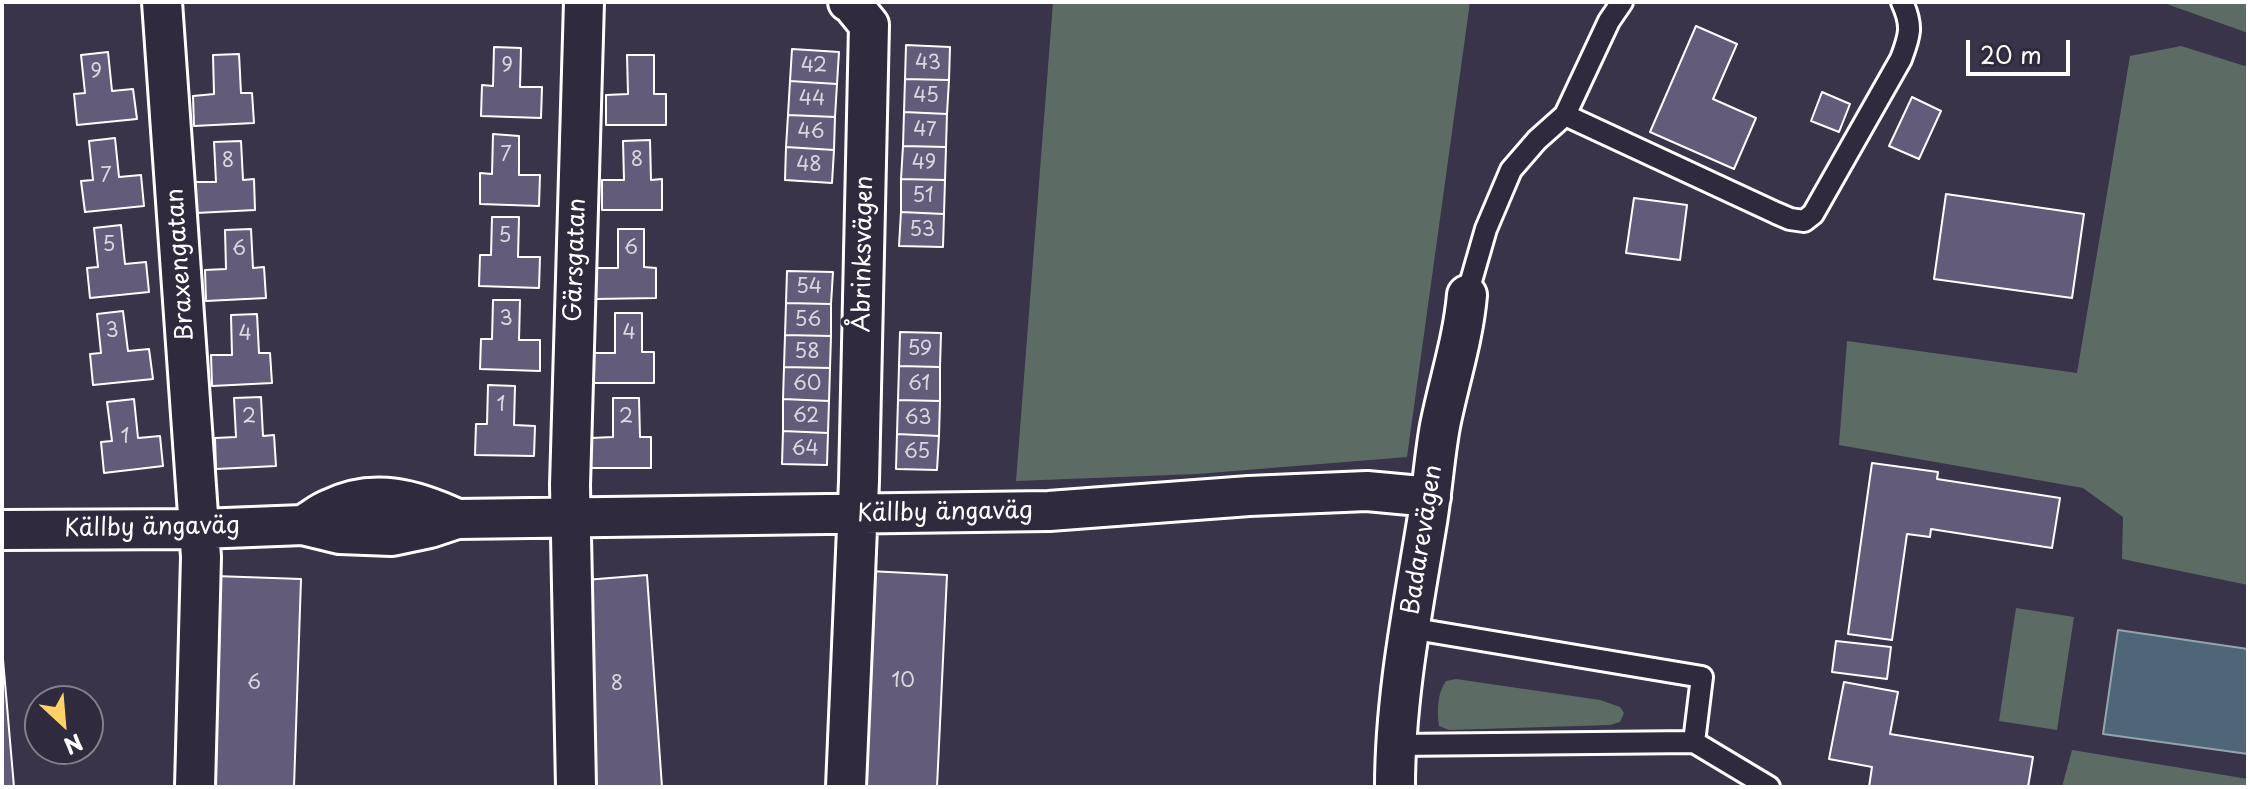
<!DOCTYPE html>
<meta charset="utf-8">
<style>
body{margin:0}
#map{position:relative;width:2250px;height:789px;overflow:hidden;background:#393449;font-family:"Playpen Sans",sans-serif}
canvas{display:block}
.frame{position:absolute;inset:0;border:4px solid #fff;pointer-events:none}
.north{position:absolute;left:24px;top:685px;width:80px;height:80px;box-sizing:border-box;background:#2f2a3d;border:2px solid #827f8b;border-radius:50%;rotate:154deg;font-size:22px;font-weight:700;line-height:32px;text-align:center;color:#fff}
.north::after{content:'';display:block;margin:auto;width:28px;height:36px;background:#ffd166;clip-path:polygon(50% 0,100% 100%,50% 72%,0 100%)}
.scale{position:absolute;left:1966px;top:40px;width:104px;height:36px;box-sizing:border-box;border:4px solid #fff;border-top:0;padding-left:10px;font-size:24px;line-height:28px;white-space:nowrap;color:#fff;-webkit-text-stroke:6px #2f2a3d;paint-order:stroke}
</style>
<div id="map">
<canvas width="2250" height="789"></canvas>
<div class="frame"></div>
<div class="north">N</div>
<div class="scale">20 m</div>
</div>
<script>
const g = document.querySelector('canvas').getContext('2d');
g.lineJoin = 'round';
function paint(path, color) {
  g.fillStyle = color;
  g.fill(path, 'evenodd');
}
function strokePath(path, color, width, dash) {
  g.strokeStyle = color;
  g.lineWidth = width;
  g.lineCap = dash ? 'butt' : 'round';
  g.setLineDash(dash || []);
  g.stroke(path);
}
function write(font, color, halo, rows, align = 'center') {
  g.font = font + ' "Playpen Sans",sans-serif';
  g.lineWidth = 7;
  g.setLineDash([]);
  g.textBaseline = 'middle';
  g.strokeStyle = halo;
  g.fillStyle = color;
  for (const [text, x, y, turn = 0] of rows) {
    g.save();
    g.translate(x, y);
    g.rotate((+turn || 0) * Math.PI / 180);
    g.textAlign = isNaN(turn) ? turn : align;
    if (halo) g.strokeText(text, 0, 0);
    g.fillText(text, 0, 0);
    g.restore();
  }
}
const green = new Path2D(`
 M1053,2H1470L1407,457L1197,474L1016,481Z
 M2161,2H2248V33Z
 M2181,46L2248,67V585L2122,559L2123,517L2083,488L1839,445L1847,341L2077,373L2130,56Z
 M2016,608L2074,617L2057,730L1999,721Z
 M1456,679L1600,700L1620,707L1624,713L1620,722L1610,725L1449,730L1439,726C1437,712 1437,693 1446,681Z
 M2072,750L2248,779V787H2062Z`);
const water = new Path2D(`
 M2118,630L2248,649V754L2103,734Z`);
const building = new Path2D(`
 M1696,26L1737,44L1713,99L1756,118L1734,169L1650,132Z
 M906,45L950,47L949,80L905,79Z
 M494,47L521,48L520,87H542L541,118L481,116L482,85L493,86Z
 M792,49L839,52L837,84L790,81Z
 M108,52L112,91L133,89L137,119L77,125L74,94L85,93L81,55Z
 M239,54L241,93H252L254,123L194,126L193,96L214,94L213,55Z
 M627,55H654V94H666V125H606V95L628,94Z
 M905,79L949,80L947,114L904,112Z
 M790,81L837,84L835,117L788,115Z
 M1822,92L1850,104L1839,132L1811,121Z
 M1912,97L1941,111L1919,159L1889,146Z
 M904,112L947,114L946,147L903,146Z
 M788,115L835,117L834,150L786,147Z
 M493,134L519,136V175H540L539,206L480,204V173L492,174Z
 M115,138L119,177L141,175L144,206L85,212L81,181L93,180L89,141Z
 M650,140L651,180L662,179V210H602V180H624L623,141Z
 M241,141L243,180L254,179L255,210L196,213L194,182H216L214,142Z
 M903,146L946,147L945,180L901,179Z
 M786,147L834,150L832,183L785,180Z
 M901,179L945,180L944,214L901,212Z
 M1946,194L2084,214L2072,298L1934,279Z
 M1634,198L1687,205L1680,260L1626,253Z
 M901,212L944,214L943,247L899,246Z
 M492,217H519L518,257H540L539,288L479,286L480,255H491Z
 M121,225L125,264L146,262L149,292L90,298L87,268L98,267L94,228Z
 M251,229L253,268L264,267L266,298L206,301L205,270L226,269L225,230Z
 M618,229H644V267L656,268V298L596,299V268H618Z
 M787,271L833,272L831,304L786,303Z
 M493,300H520L519,340H540V371L480,369L481,339H492Z
 M786,303L831,304V336L785,335Z
 M123,311L128,351L149,349L153,379L93,385L90,354L101,353L97,314Z
 M615,313H642V352H654V383H594V353H615Z
 M257,314L259,353H270L272,383L212,386L211,355H232L231,315Z
 M900,332L941,333L940,367L899,366Z
 M785,335L831,336L830,368L784,367Z
 M899,366L940,367V401L898,400Z
 M784,367L830,368L829,401L783,399Z
 M488,385L515,386L514,425L535,426L534,456L475,455L476,424H487Z
 M261,397L263,436L274,435L276,466L216,469L215,438L236,437L234,398Z
 M613,398H639L640,437H651V468H591V438L613,437Z
 M134,399L138,438L160,436L163,466L104,473L101,442L112,441L107,402Z
 M783,399L829,401L828,433L783,431Z
 M898,400L940,401L939,436L897,434Z
 M783,431L828,433L827,465L782,464Z
 M897,434L939,436L937,470L896,469Z
 M1872,463L1938,472L1937,479L2060,498L2052,548L1931,529L1930,537L1907,534L1892,640L1848,634Z
 M869,571L947,575L937,787H859Z
 M647,575L662,787H587L573,581Z
 M215,576L301,579L294,787H208Z
 M1836,641L1891,647L1887,679L1832,672Z
 M2,648L14,787H2Z
 M1844,682L1898,692L1890,734L2033,757L2028,787H1869L1872,767L1829,759Z`);
const lane = new Path2D(`
 M1565,115L1776,213L1790,219L1804,221L1813,214L1901,59C1910,35 1913,26 1902,2
 M1467,295L1486,229L1511,170L1537,140L1565,115L1609,21L1622,2
 M1694,742L1769,787
 M1395,745L1694,742L1702,677L1409,628`);
const street = new Path2D(`
 M162,2L201,557L195,787
 M303,525C312,520 320,513 330,509C374,487 416,500 457,519
 M2,530L200,529L303,525L340,534L392,536L430,528L457,519L1049,511L1249,496L1367,491L1431,497
 M576,787L570,485L584,2
 M846,787L859,481L869,25L851,3L848,2
 M1395,787C1395,700 1412,613 1426,528C1432,494 1434,459 1440,426C1449,381 1463,340 1467,295`);
const numberNames = [
 ["43",928,63],
 ["9",507,66],
 ["42",814,66],
 ["9",96,72],
 ["45",926,96],
 ["44",812,99],
 ["47",925,130],
 ["46",811,132],
 ["7",506,155],
 ["8",637,160],
 ["8",228,161],
 ["49",924,163],
 ["48",809,165],
 ["7",106,176],
 ["51",923,196],
 ["53",922,230],
 ["5",505,236],
 ["5",109,245],
 ["6",631,248],
 ["6",239,249],
 ["54",809,287],
 ["3",506,319],
 ["56",808,320],
 ["3",112,331],
 ["4",629,333],
 ["4",245,334],
 ["59",920,349],
 ["58",807,352],
 ["60",807,384],
 ["61",919,384],
 ["1",501,405],
 ["62",806,416],
 ["2",249,417],
 ["2",626,417],
 ["63",918,418],
 ["1",125,437],
 ["64",805,449],
 ["65",917,452],
 ["10",903,681],
 ["6",254,683],
 ["8",617,684]
];
const streetNames = [
 ["Åbrinksvägen",864,254,-89],
 ["Gärsgatan",576,260,-88],
 ["Braxengatan",181,265,-94],
 ["Källby ängaväg",945,513,-1],
 ["Källby ängaväg",152,528,-1],
 ["Badarevägen",1423,540,-81]
];
paint(green, '#5c6c64');
paint(water, '#4e6677');
strokePath(water, '#95a3ad', 2);
paint(building, '#625b79');
strokePath(building, '#fff', 2);
strokePath(lane, '#fff', 26);
strokePath(street, '#fff', 44);
strokePath(lane, '#2f2a3d', 20);
strokePath(street, '#2f2a3d', 38);
write('20px', '#d8d6de', null, numberNames);
write('24px', '#fff', '#2f2a3d', streetNames);
</script>
